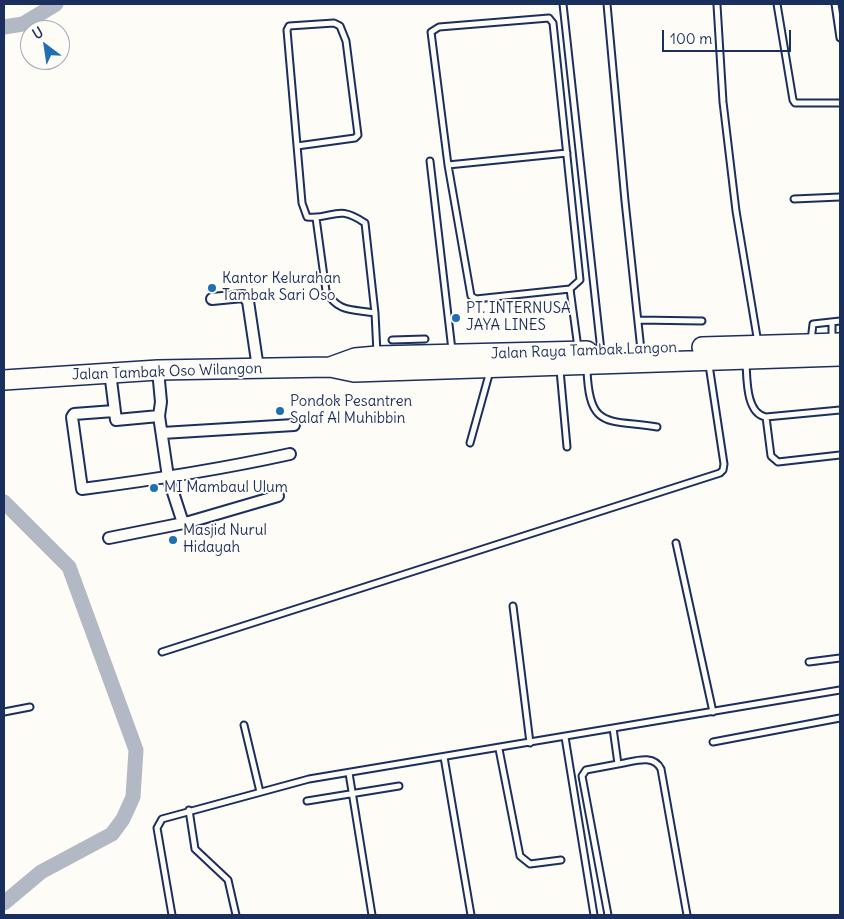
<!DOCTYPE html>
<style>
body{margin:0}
#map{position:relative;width:844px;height:919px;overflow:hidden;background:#fdfcf7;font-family:Delius,sans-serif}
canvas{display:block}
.frame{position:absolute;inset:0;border:5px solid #1b2f5e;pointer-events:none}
.north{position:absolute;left:20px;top:20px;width:50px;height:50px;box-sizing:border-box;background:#fdfcf7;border:1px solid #a3aaba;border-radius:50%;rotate:329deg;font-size:14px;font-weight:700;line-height:20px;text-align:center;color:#1b2f5e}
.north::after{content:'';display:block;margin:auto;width:18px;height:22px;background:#1f6fb2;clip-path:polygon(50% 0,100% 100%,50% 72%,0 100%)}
.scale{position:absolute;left:662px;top:30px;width:129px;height:22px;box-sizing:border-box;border:2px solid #1b2f5e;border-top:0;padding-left:6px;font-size:15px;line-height:18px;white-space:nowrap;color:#1b2f5e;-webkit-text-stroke:4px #fdfcf7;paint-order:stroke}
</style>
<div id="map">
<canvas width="844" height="919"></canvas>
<div class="frame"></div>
<div class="north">U</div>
<div class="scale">100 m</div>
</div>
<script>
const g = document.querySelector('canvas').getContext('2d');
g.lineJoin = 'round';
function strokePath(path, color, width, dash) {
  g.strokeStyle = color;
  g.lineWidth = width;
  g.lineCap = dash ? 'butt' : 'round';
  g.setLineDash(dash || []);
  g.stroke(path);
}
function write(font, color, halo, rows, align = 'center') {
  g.font = font + ' Delius,sans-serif';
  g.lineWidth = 4;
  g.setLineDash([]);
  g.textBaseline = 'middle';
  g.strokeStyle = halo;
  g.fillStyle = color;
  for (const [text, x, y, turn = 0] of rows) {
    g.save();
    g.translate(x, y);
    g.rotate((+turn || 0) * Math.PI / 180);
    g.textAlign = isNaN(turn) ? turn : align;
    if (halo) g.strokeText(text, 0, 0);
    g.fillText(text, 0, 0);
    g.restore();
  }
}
const river = new Path2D(`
 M4,27L23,24L56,4
 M4,502L69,567L136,750L133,797L123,819L112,834L41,872L4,903`);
const lane = new Path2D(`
 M563,4L601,351
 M607,4L625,201L641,350
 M777,4L793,100L795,103H840
 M835,4L840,38
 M717,5L723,102L736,211L758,343
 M297,146L355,138L358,135L346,41L340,26L334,23L289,26L287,30L302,203L307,217C334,220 336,203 365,223L375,313C353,309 338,313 326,291L316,218
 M567,153L448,165L471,296L476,299L570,289
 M430,161L452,350
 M448,165L431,32L439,27L549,18L553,23L580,280L570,289L578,348
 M794,199L840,197
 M375,313L377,353
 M638,320L702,321
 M832,339V322
 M392,340L425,339
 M811,341L813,324L840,321
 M746,363C747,379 746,414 766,417L840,410
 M587,369C589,430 607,419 657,427
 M560,370L567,447
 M766,417L771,456L778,462L840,455
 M470,443L490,371
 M676,543L713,712
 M513,606L530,743
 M162,652L720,473L723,470L724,464L709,365
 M809,662L840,658
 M4,712L30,707
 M244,725L260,792
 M565,737L594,915
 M713,742L840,718
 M499,749L520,856L530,864L561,860
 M444,757L471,915
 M618,764C633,762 653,753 661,769L687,915
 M349,773L372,915
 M307,801L399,786
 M189,810L195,849L228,880L236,915
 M172,915L157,828L162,819L309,779L840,690
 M608,915L582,776L586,770L618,764L613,728`);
const street = new Path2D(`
 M212,299L243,296L248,301L258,368
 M158,370L161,402L159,416L168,477L183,523
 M110,372L116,420L159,416
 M114,411L74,414L72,417L82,489C152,480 222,469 290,454
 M162,433L294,425
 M109,538L189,522L278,496`);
const highway = new Path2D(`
 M702,347L840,343
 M330,367L355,358L377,356L587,351
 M4,380L158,370L330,367L354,372L840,356`);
const markers = [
 [212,288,5,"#1f6fb2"],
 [456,318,5,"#1f6fb2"],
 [280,411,5,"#1f6fb2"],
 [154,488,5,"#1f6fb2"],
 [173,540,5,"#1f6fb2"]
];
const poiNames = [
 ["Kantor Kelurahan",222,279],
 ["Tambak Sari Oso",222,296],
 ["PT. INTERNUSA",466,309],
 ["JAYA LINES",466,326],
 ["Pondok Pesantren",290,402],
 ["Salaf Al Muhibbin",290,419],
 ["MI Mambaul Ulum",164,488],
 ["Masjid Nurul",183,531],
 ["Hidayah",183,548]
];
const streetNames = [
 ["Jalan Raya Tambak Langon",584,351,-2],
 ["Jalan Tambak Oso Wilangon",167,372,-2]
];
strokePath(river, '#b3b8c5', 15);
strokePath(lane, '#1b2f5e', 9);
strokePath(street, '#1b2f5e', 14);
strokePath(highway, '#1b2f5e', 22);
strokePath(lane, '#fdfcf7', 5);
strokePath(street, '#fdfcf7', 10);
strokePath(highway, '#fdfcf7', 19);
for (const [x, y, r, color] of markers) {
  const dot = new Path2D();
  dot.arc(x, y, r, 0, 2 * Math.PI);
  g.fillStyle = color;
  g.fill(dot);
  strokePath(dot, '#fdfcf7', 2);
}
write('15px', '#1b2f5e', '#fdfcf7', poiNames, 'left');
write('15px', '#1b2f5e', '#fdfcf7', streetNames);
</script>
